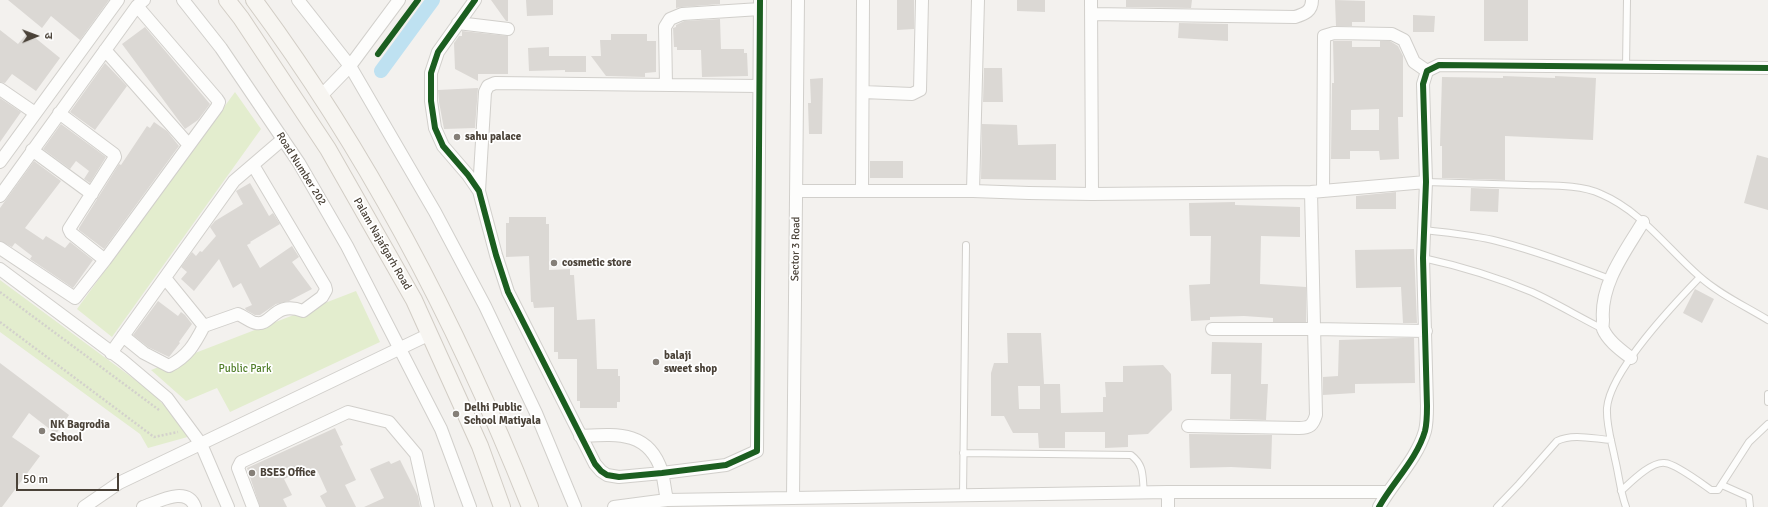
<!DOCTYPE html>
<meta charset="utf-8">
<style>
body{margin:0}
#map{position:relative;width:1768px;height:507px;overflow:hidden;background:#f3f1ee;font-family:Signika,"Noto Sans Devanagari",sans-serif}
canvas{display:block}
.north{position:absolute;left:16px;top:16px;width:40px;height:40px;-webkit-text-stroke:3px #fff;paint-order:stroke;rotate:89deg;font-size:11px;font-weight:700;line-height:16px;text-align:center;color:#4a4238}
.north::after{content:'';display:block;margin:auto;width:14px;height:18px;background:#4a4238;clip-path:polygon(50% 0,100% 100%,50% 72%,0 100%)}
.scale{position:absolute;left:16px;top:473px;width:103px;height:18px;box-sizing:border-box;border:2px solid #4a4238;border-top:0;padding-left:5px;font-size:12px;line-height:14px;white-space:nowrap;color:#4a4238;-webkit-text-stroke:3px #fff;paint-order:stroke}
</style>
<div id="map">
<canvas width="1768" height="507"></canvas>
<div class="north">उ</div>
<div class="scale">50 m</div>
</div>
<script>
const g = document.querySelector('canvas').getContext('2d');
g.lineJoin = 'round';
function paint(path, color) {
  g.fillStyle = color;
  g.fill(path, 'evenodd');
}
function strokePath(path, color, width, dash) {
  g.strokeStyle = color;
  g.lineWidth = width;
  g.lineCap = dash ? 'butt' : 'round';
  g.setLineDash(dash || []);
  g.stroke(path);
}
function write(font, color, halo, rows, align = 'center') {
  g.font = font + ' Signika,sans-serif';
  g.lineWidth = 3.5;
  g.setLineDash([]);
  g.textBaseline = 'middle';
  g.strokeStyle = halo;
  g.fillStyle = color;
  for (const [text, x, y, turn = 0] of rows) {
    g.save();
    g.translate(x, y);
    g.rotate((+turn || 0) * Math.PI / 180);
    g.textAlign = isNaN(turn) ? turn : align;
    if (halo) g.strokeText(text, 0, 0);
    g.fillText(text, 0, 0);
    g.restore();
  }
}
const green = new Path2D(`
 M235,92L261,129L112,337L77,309Z
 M0,280L153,393L191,436L148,448L140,434L0,332Z
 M356,291L380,342L230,412L217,388L186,401L151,370Z`);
const canal = new Path2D(`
 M381,71L433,0`);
const building = new Path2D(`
 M8,0H109L80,40L51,16L42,28Z
 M491,0H508V21H506Z
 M526,0H553V15L527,16Z
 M676,0H720V4L682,7L676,8Z
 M897,0H914V29L897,30Z
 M1017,0H1045V12L1017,11Z
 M1126,0H1192L1191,8L1126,7Z
 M1335,0L1365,1V22H1352V26H1336Z
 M1484,0H1528V41H1484Z
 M1413,15L1435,16L1434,32H1413Z
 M720,19L721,49H744V53H747L748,76L702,77L701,50H677V47H674L673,28L676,27V25L684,21Z
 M1179,23L1228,24V41L1178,38Z
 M145,27L210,104L198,120L185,129L122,44Z
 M0,30L18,44L28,32L60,58L36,91L12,74L5,83L0,82Z
 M462,31L508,36V74H478V81L455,69L454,43L459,36H462Z
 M611,34H647V41H656V72L645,73V77L606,76L591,56H601L600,40H611Z
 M1333,41H1352V47H1380V41H1390L1398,46L1403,56V117H1398L1399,159L1380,160L1379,151H1350V159H1331L1332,83H1334ZM1379,109V130H1351V110Z
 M549,47V56H586V72H565V70L529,71L528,48Z
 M105,63L127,86L95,130L70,112Z
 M984,68H1002L1003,102H983Z
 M1503,76L1555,78V76L1596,78L1593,140L1505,136V180L1442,178V146H1440L1442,77L1503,78Z
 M823,78L822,134H809L808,103H811L810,79Z
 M478,88L475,128L444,129L439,102L438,90Z
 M0,98L21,112L0,142Z
 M154,122L167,131L179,146L104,249L79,230V228L119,164L121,165L147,126L150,128Z
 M61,124L106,157L90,183L84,179L89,171L76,161L70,169L43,149Z
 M982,124L1017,125L1018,145L1056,144V180L981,179Z
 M1757,155L1768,158V210L1744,203Z
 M34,161L61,181L25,228L43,240L46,236L65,248L70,242L93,260L73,288L30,259L32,256L15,243L12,247L0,241V208Z
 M870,161H903V178H870Z
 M250,183L269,216L273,213L280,224L250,242L251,243L247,245L260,268L292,246L299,257L292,262L312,289L289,301L276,304L260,315H255L246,310L245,308L252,305L241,283L233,288L219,259L194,291L181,279L187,272L181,267L192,252L196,256L200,251L202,252L216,236L210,227L215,221L243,204L236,191Z
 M1471,188L1499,189L1498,212L1470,211Z
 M1396,192V209H1356V196Z
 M1235,202V205L1300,207V237L1261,236L1260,284L1306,287V322H1273V318L1244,316L1210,317V320L1191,321L1189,285L1210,284L1211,236H1190L1189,203Z
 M509,217H546V224H549V270L570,269V275H574L577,320L595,319L597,369H618V376H620V402H617V408H580V401H577V359H558V352H554V307L534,308L533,302H531L529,256L506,257V223H509Z
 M1414,249L1417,323H1403L1401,287L1356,288L1355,250Z
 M1695,289L1714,299L1702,323L1683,313Z
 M158,301L178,316L181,312L185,315L192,324L179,342L180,343L169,357L148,347L133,335Z
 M1007,333H1041L1044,384H1060L1061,413L1103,412V397H1106L1105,382H1123V366L1163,365L1171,374L1172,410L1148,434L1128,435V447L1105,448V432H1065V448H1039L1038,433H1013L1004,416H991V373L994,363H1008ZM1018,386H1040V409H1019Z
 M1403,338H1414L1415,383L1355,384V393L1323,395V377L1338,376L1339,340Z
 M1212,342L1262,343L1261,384H1268L1266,420L1230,419L1231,374H1211Z
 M0,363L69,415L56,434L29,413L12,437L40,456L2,507H0Z
 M335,428L343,445L340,446L356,480L345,485L356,507H326L320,496L327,492L317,470L309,473L307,468L284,479L292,495L283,499L287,507H260L247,468Z
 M1189,434L1272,435L1271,469L1231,467L1190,468Z
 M400,460L418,496L420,507H364L384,498L370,469L389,461L391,464Z`);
const path = new Path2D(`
 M0,292L159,410
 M0,322L154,437L178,432`);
const service = new Path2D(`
 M1626,67L1627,0
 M1426,182C1459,183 1493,184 1526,185C1550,186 1579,184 1601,194C1641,211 1667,248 1699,276C1719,294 1745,306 1768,320
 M1424,230C1448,233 1473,235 1497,241C1536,251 1573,265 1610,279
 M1423,258C1460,266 1496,277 1532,292C1556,303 1579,317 1603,329
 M1768,394V402
 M963,453L1131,455C1145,466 1142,476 1144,493
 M1722,485L1749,497L1750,507
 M1621,491C1630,483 1651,461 1665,463C1676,464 1701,483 1711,490H1718L1749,442L1768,424
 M963,495L966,245
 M1497,507L1519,484L1557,441C1573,433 1594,439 1611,440
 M1626,507C1620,491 1619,475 1615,459C1612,443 1606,425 1607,408C1610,371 1674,304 1700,277`);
const minor = new Path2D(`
 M183,0L221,48L299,163L347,246L441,429L470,507
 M298,0L350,66L435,212L485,306L536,413L575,507
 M475,0L438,52L431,73V101L435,128L443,146L468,175L479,191L496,255L508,292L595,464L601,471L607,475L619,477L662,473L726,465L757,451L760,0
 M1091,0L1092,194
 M1091,14L1295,17C1305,14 1312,11 1312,0
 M458,23L508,29
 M105,50L189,145
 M666,85L665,27L670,19L682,14L760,9
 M0,89L35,113
 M863,92L912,94L920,90L922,0
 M320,97L350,66L399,0
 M59,113L114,154L115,157L69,229L71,233L105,260
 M32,150L92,194
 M0,162L118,0
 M862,190L863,0
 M479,191L485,92L488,86L495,83L759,86
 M796,191H973L1029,193L1092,194L1311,192L1426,182
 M973,191L978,0
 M1323,191L1324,36L1334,33L1392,34L1404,40L1414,62L1427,71
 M0,196L137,6L144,0
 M0,248L75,298L105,260L217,107L219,102L217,99L137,6
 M0,269L122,360L167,398L201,444L228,507
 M165,278L204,326
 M1212,329H1314L1426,331
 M123,336L144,353L169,366C188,356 194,345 204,326L238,314C243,316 252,323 256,323C272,326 274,300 303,311L322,297L326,290L325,286L253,165
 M111,353L234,181L283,139
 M1631,358C1621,350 1608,341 1603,329C1602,327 1603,323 1603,320C1600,284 1625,252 1643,222
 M1188,426L1299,428C1310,428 1313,425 1316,415L1311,192
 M580,436C616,434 649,430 662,472C664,481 665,491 667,500
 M1168,492V507
 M793,498L798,0
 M84,507L119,483L430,334
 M143,507C158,502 187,485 195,507
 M253,507L238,468L241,462L348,412L389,422L416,454L428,507
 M614,507L667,500L1168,492H1387
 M1379,507C1393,482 1417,459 1425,431C1427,423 1427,414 1427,406L1423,258L1426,182L1423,84L1427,71L1439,65L1768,68`);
const secondary = new Path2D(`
 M227,0L241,18L328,149L414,300L480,446L502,507
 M254,0C369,155 459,328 530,507`);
const cycleway = new Path2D(`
 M475,0L438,52L431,73V101L435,128L443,146L468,175L479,191L496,255L508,292L595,464L601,471L607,475L619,477L662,473L726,465L757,451L760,0
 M378,54L418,0
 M1379,507C1393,482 1417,459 1425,431C1427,423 1427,414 1427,406L1423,258L1426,182L1423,84L1427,71L1439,65L1768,68`);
const markers = [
 [457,137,4,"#857f78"],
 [554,263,4,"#857f78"],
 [656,362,4,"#857f78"],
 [456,414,4,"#857f78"],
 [42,431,4,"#857f78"],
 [252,473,4,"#857f78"]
];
const poiNames = [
 ["sahu palace",465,137],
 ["cosmetic store",562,263],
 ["balaji",664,356],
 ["sweet shop",664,369],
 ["Delhi Public",464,408],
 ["School Matiyala",464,421],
 ["NK Bagrodia",50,425],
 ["School",50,438],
 ["BSES Office",260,473]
];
const streetNames = [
 ["Road Number 202",301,169,58],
 ["Palam Najafgarh Road",382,244,60],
 ["Sector 3 Road",796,249,-89]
];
const parkNames = [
 ["Public Park",245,369]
];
paint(green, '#e3edce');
strokePath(canal, '#bee1f1', 14);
paint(building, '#dbd8d4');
strokePath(service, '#d1cfcb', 8);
strokePath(minor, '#d1cfcb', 14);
strokePath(secondary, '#d2cdc5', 18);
strokePath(path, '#d3d1cc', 2.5, [2, 2]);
strokePath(service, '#fdfdfc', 6);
strokePath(minor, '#fdfdfc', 12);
strokePath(secondary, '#f7f5f1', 16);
strokePath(cycleway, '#1b5e20', 6);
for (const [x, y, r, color] of markers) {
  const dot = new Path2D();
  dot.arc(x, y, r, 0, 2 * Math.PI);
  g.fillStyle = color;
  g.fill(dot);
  strokePath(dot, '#fff', 1.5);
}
write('bold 11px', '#4a4238', '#fff', poiNames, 'left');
write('11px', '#4a4238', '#fff', streetNames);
write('11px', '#517e2a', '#fff', parkNames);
</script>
